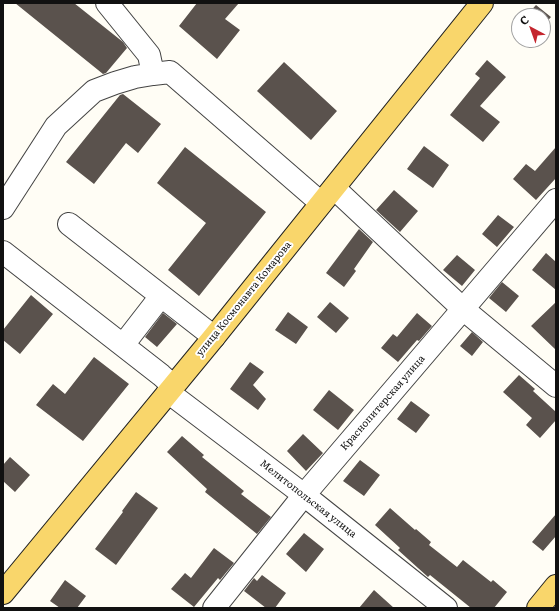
<!DOCTYPE html>
<meta charset="utf-8">
<style>
body{margin:0}
#map{position:relative;width:559px;height:611px;overflow:hidden;background:#fffdf5;font-family:Literata,serif}
canvas{display:block}
.frame{position:absolute;inset:0;border:4px solid #111;pointer-events:none}
.north{position:absolute;left:511px;top:8px;width:40px;height:40px;box-sizing:border-box;background:#fff;border:1px solid #a0a0a0;border-radius:50%;rotate:319deg;font-size:11px;font-weight:700;line-height:16px;text-align:center;color:#111}
.north::after{content:'';display:block;margin:auto;width:14px;height:18px;background:#c4262e;clip-path:polygon(50% 0,100% 100%,50% 72%,0 100%)}
</style>
<div id="map">
<canvas width="559" height="611"></canvas>
<div class="frame"></div>
<div class="north">С</div>
</div>
<script>
const g = document.querySelector('canvas').getContext('2d');
g.lineJoin = 'round';
function paint(path, color) {
  g.fillStyle = color;
  g.fill(path, 'evenodd');
}
function strokePath(path, color, width, dash) {
  g.strokeStyle = color;
  g.lineWidth = width;
  g.lineCap = dash ? 'butt' : 'round';
  g.setLineDash(dash || []);
  g.stroke(path);
}
function write(font, color, halo, rows, align = 'center') {
  g.font = font + ' Literata,serif';
  g.lineWidth = 4;
  g.setLineDash([]);
  g.textBaseline = 'middle';
  g.strokeStyle = halo;
  g.fillStyle = color;
  for (const [text, x, y, turn = 0] of rows) {
    g.save();
    g.translate(x, y);
    g.rotate((+turn || 0) * Math.PI / 180);
    g.textAlign = isNaN(turn) ? turn : align;
    if (halo) g.strokeText(text, 0, 0);
    g.fillText(text, 0, 0);
    g.restore();
  }
}
const building = new Path2D(`
 M15,3H74L123,42L127,48L106,73L103,74Z
 M197,3H239L225,19L240,30L217,59L179,26Z
 M536,5L551,17L543,26V16H526Z
 M487,60L506,77L480,106L500,122L483,142L450,115L480,78L475,74Z
 M284,62L337,111L311,140L257,91Z
 M123,94L161,124L138,153L126,143L94,184L66,162L120,95Z
 M424,146L449,165L433,188L407,169Z
 M185,147L266,212L199,296L168,270L206,223L157,183Z
 M556,147V178L536,200L513,179L526,164L535,171Z
 M394,190L418,211L400,232L376,210Z
 M498,215L514,227L497,247L482,234Z
 M359,229L373,242L354,269L356,271L344,287L326,273Z
 M546,253L556,262V290L532,270Z
 M457,255L475,270L462,286L443,270Z
 M502,282L519,296L506,312L489,298Z
 M31,295L53,314L20,354L3,340V330Z
 M330,302L349,318L336,333L317,317Z
 M556,302V350L531,326Z
 M288,312L308,327L296,344L275,330Z
 M163,313L177,324L157,347L145,337Z
 M417,313L432,326L419,341L417,340L398,362L381,348L393,334L397,337Z
 M472,332L483,342L472,356L460,346Z
 M94,357L129,384L83,441L36,405L53,384L65,394Z
 M250,362L264,372L253,385L266,399L258,410L230,389Z
 M519,375L535,389L533,391L556,412V420L540,438L526,425L532,418L503,392Z
 M329,390L354,410L338,430L313,410Z
 M411,401L430,415L416,433L397,419Z
 M303,434L323,453L306,471L287,451Z
 M182,436L204,455L202,457L244,491L241,494L271,517L257,534L205,492L207,489L167,452Z
 M10,457L30,475L15,492L3,481V465Z
 M360,460L380,475L364,496L343,481Z
 M136,492L158,508L116,565L95,549L123,512L122,511Z
 M390,508L415,530L416,529L431,542L429,545L457,567L463,560L491,582L493,580L507,592L494,608H471L430,575L428,577L398,550L400,548L375,525Z
 M556,514V536L543,551L532,542Z
 M304,533L324,549L306,572L286,554Z
 M214,548L234,563L220,580L218,578L194,607L171,589L185,573L191,578Z
 M262,575L286,593L275,608H266L244,591L254,578L257,581Z
 M65,580L86,596L77,608H60L50,601Z
 M374,590L394,608H359Z`);
const minor = new Path2D(`
 M107,3L149,55L153,74
 M334,188L463,309L556,386
 M3,208L56,126L94,91L115,83L135,77L153,74L170,72L321,203
 M69,224L214,337
 M3,252L161,375L173,386
 M123,345L161,296
 M168,392L304,495L446,608
 M214,608L304,495L556,200`);
const major = new Path2D(`
 M3,593L214,337L482,3
 M538,608L556,586`);
const streetNames = [
 ["улица Космонавта Комарова",244,299,-51],
 ["Краснопитерская улица",383,403,-49],
 ["Мелитопольская улица",308,499,38]
];
paint(building, '#5a524d');
strokePath(minor, '#444', 24);
strokePath(major, '#222', 24);
strokePath(minor, '#fff', 22);
strokePath(major, '#f9d66b', 22);
write('10px', '#111', '#fff', streetNames);
</script>
